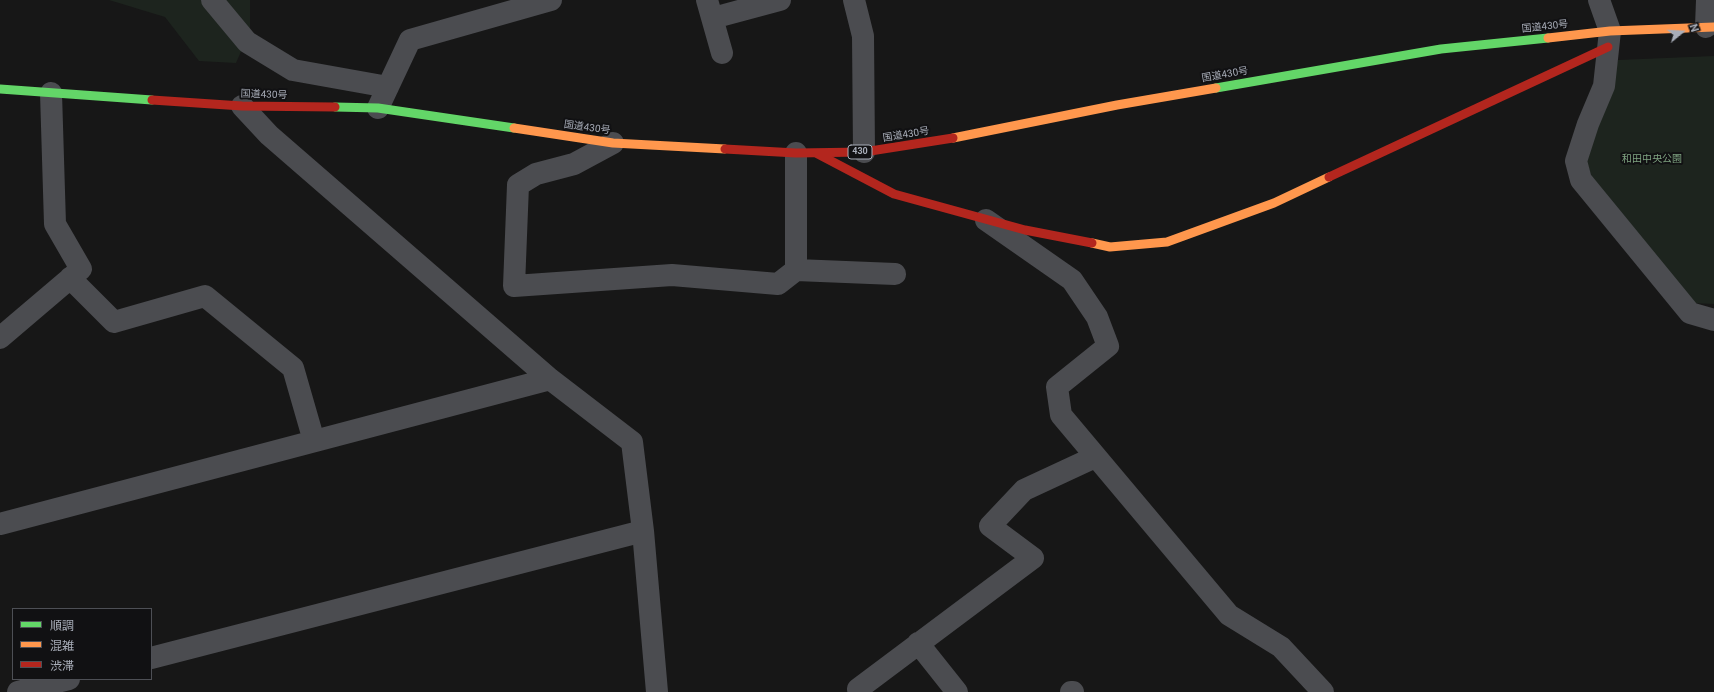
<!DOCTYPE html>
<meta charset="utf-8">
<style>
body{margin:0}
#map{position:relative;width:1714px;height:692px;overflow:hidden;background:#171717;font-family:Roboto,"Noto Sans JP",sans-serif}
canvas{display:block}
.legend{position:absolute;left:12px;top:608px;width:140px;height:72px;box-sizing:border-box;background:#111113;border:1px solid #4d4f55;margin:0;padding:5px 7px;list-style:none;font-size:12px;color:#a8adb8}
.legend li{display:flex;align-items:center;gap:8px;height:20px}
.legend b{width:20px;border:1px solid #4d4f55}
.north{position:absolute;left:1662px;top:12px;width:40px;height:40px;-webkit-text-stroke:3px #111113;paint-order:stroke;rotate:72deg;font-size:11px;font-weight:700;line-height:16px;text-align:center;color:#a8adb8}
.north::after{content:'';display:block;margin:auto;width:14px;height:18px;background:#a8adb8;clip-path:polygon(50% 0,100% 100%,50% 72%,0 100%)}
</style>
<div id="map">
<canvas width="1714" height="692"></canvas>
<ul class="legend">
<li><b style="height:5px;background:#63d668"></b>順調</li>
<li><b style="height:5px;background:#ff974d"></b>混雑</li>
<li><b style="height:5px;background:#b3261e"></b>渋滞</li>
</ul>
<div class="north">N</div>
</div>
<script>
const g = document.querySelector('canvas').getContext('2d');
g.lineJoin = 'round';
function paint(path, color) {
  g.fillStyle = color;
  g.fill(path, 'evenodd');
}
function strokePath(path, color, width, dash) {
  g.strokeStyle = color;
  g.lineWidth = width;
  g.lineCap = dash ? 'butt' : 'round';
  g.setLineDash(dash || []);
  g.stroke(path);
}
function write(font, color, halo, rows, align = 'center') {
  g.font = font + ' Roboto,"Noto Sans JP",sans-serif';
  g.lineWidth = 4;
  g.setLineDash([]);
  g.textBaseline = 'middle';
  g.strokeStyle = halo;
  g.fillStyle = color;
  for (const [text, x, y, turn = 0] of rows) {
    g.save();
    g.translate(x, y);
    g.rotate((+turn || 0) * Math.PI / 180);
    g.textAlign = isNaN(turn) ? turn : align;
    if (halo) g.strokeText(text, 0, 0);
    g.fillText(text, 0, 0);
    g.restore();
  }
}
const green = new Path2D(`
 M109,0H250V31L236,63L199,61L165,17Z
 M1714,56V304L1692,303L1596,190L1586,160L1618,60Z`);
const street = new Path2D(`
 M212,0L247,42L293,70L388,87
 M707,0L722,53
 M854,0L863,36L864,152
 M1599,0L1610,31L1604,86L1588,124L1576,161L1581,180L1690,313L1714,320
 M713,18L780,0
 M1706,27L1707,0
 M242,106L269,135L550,379L632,442L643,531L657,692
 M378,108L410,40L551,0
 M613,143L574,164L536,174L518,185L514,286L672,275L778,284L796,270V153
 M986,220L1072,280L1097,317L1108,346L1057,387L1061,415L1229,615L1281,647L1323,692
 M796,270L895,274
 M70,278L114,322L205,296L293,368L314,441
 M0,338L81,269L55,224L51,93
 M0,524L550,379
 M918,643L957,692
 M151,658L643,531
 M858,689L1033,558L990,526L1024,490L1095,457
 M18,692L69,679
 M1071,692H1073`);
const fast = new Path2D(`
 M1216,88L1441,49L1548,38
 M0,89L152,100
 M335,107L378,108L514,128`);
const slow = new Path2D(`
 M1548,38L1610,31L1714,27
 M514,128L613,143L725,149
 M953,138L1117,105L1216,88
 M1092,243L1110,247L1167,242L1274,203L1329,177`);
const jam = new Path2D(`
 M152,100L242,106L335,107
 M725,149L796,153L864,152L953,138
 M816,153L894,194L1025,230L1092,243
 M1329,177L1608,47`);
const shields = [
 [860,152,24]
];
const shieldNames = [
 ["430",860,152]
];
const streetNames = [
 ["国道430号",1545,27,-6],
 ["国道430号",1225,75,-10],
 ["国道430号",264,95,2],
 ["国道430号",587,128,8],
 ["国道430号",906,135,-9]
];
const parkNames = [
 ["和田中央公園",1652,159]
];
paint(green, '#1d241e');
strokePath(street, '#4b4c50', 22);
strokePath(fast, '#63d668', 9);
strokePath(slow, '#ff974d', 9);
strokePath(jam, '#b3261e', 9);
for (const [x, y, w] of shields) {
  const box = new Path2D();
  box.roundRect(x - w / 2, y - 7, w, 14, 3);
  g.fillStyle = '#111113';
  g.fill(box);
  strokePath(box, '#a8adb8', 1);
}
write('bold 9px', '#a8adb8', null, shieldNames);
write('10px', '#a8adb8', '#111113', streetNames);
write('10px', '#7fa381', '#111113', parkNames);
</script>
